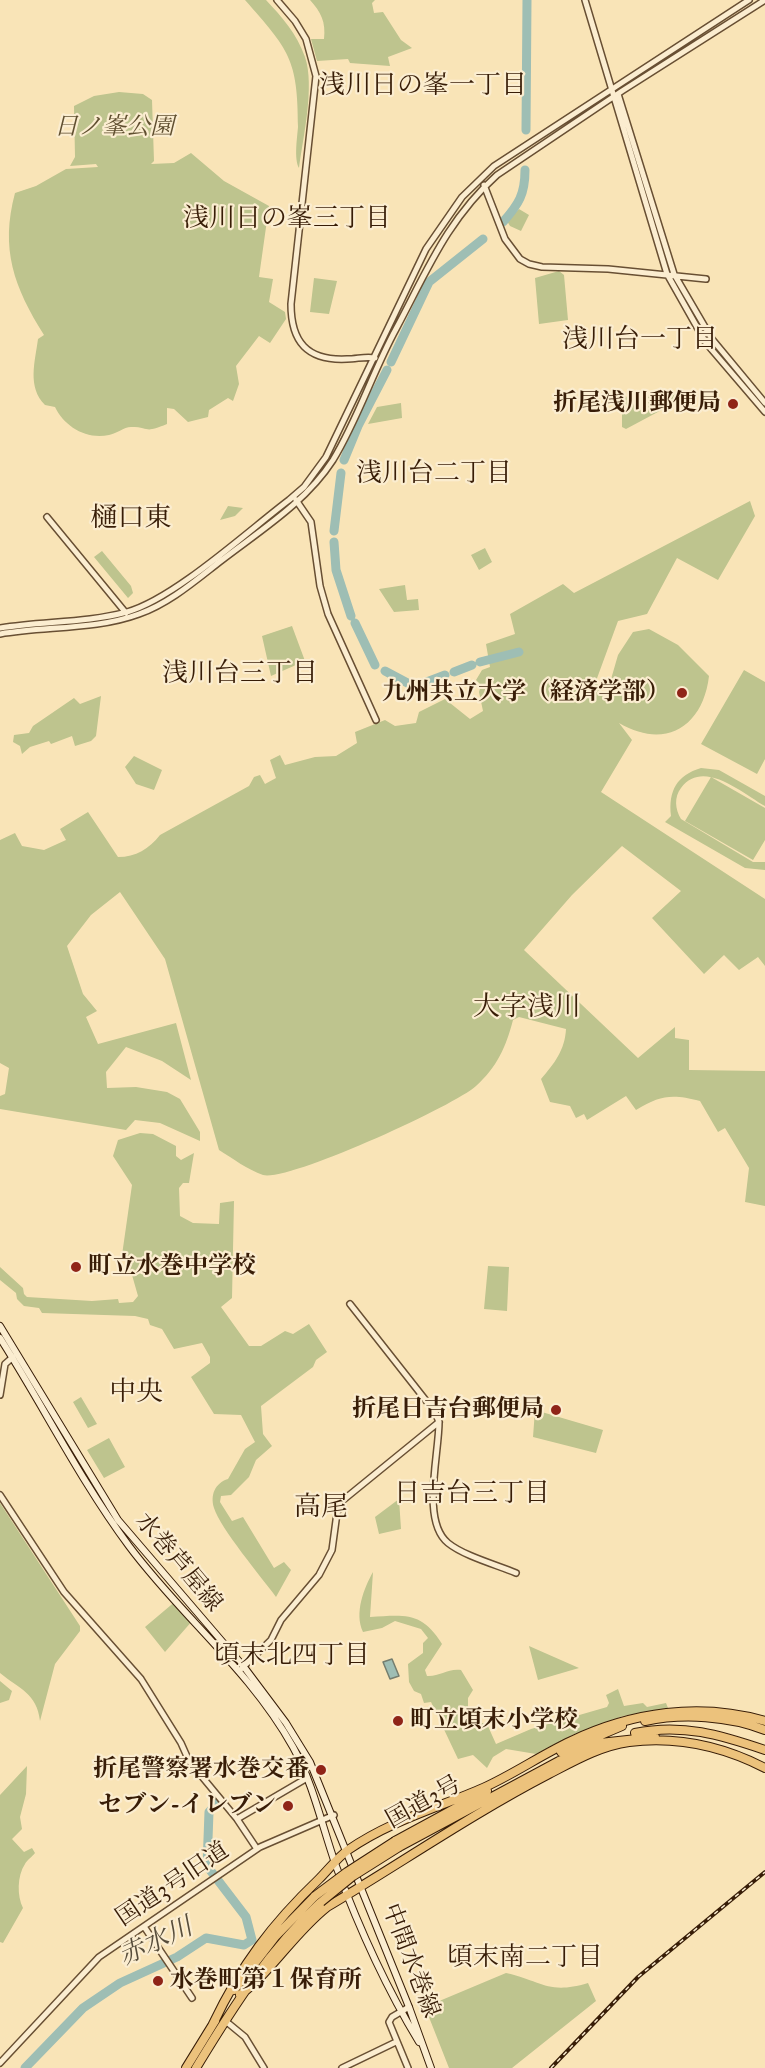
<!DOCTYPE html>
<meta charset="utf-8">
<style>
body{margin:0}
canvas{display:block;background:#f9e4b7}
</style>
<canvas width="765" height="2068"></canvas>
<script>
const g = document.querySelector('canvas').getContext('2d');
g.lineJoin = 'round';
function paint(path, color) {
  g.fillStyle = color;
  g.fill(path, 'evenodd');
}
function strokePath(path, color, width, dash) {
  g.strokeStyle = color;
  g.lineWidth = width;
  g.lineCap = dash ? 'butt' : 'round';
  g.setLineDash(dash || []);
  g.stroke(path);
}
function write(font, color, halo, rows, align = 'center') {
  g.font = font + ' "IM FELL Great Primer","Noto Serif JP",serif';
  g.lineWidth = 4.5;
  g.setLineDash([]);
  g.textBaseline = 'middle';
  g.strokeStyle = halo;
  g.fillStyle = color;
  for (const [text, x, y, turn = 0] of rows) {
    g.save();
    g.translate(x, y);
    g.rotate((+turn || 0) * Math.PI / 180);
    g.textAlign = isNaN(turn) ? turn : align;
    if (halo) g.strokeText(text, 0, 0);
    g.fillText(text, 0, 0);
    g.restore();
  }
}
const green = new Path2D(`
 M245,0H266C282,17 297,34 305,57C315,86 303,138 299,168C294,159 297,139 298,127C298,59 289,50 245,0Z
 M310,0H375L372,3L374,13L383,12L401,40L412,48L388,57L390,66L350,63L348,59L317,61L311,39H324C326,22 321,12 310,0Z
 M119,92L143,94L152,100L154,161L151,164L174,163L191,153L224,181L269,206L259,277L273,279L269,302L285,312L286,319L270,343L259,336L236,366L239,384L233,401L228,398L209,410L208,417L188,422L174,409L167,408V424C143,434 151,427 131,427C124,427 116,434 109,435C86,440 64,426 55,407L45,405C27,387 35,362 38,339L44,335C14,287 0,249 15,193L36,186L66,169L98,167L96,164L70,166L75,157L74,106L94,96Z
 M519,209L529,215L521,231L510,226L507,221Z
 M559,271L564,275L568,320L539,324L535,278Z
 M314,278L337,281L329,314L310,312Z
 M683,393L684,398L626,429L622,427V397Z
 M401,403L402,418L368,424L377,407Z
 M750,501L755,516L718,580L677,558L647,614L618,621L596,681L605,700L618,655L633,632L649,629L678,645L709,676C703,727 665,750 619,723L632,740L601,792L765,899V966L758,957L739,970L724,955L704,974L652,918L681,891L622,846L572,895L524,950L638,1058L675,1027V1038L689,1040V1070L765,1071V1206L745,1202L749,1168L725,1128L718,1132L700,1101C672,1094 661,1095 636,1110L626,1096L587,1120L584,1114L576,1118L570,1106L550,1102L541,1079C554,1064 565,1050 566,1029L519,1017L513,1020C506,1047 497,1067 476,1086C454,1106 288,1182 263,1175C248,1170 232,1158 219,1150L165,959L120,892L91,915L67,946L83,994L97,1011L86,1017L98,1044L176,1023L191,1080L162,1061L126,1047L106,1072L107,1088L136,1087L167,1092L180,1099L200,1132V1141L160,1123L135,1120L126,1130L0,1109V1096L5,1094L9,1068L0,1063V840L15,833L22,846L44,850L66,840L60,829L88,812L118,857C136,857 149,849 160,835L249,786L254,777L260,775L265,784L276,778L270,760L280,755L285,765L315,757L336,756L357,743L355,732L385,720L395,726L416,723L419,712L445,699L470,719L483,711L479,692L481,685L476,680L482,670L490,667L486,644L515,634L510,614L563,584L574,593Z
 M228,506L243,508L235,516L220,520Z
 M485,548L492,562L479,570L471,555Z
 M102,551L131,586L133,593L128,598L94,557Z
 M405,585L407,600L418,599L419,610L394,612L379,589Z
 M292,626L305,661L271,676L262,636Z
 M744,670L765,682V759L757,774L701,744Z
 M101,696L96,736L91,741L75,746L72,736L51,744L49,741L30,747L22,754L20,746L13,742L14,735L29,733L33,726L74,698L80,704Z
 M134,756L162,770L154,790L136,784L125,767Z
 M701,768L719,770L765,796V806C742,793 703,758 681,788C674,797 675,809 681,819L753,862H765V870L745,868L665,822L671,816C668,791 677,775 701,768Z
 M711,777L765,808V840L753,860L685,821Z
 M140,1133L153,1134L176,1146V1156L181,1160L194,1153L189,1183H183L179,1188L180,1216L193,1223L219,1224L220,1203L234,1201L232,1298L221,1307L249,1346H261L285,1331L293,1334L309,1324L327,1352L316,1360L313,1367L261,1406L263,1434L272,1446L256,1460L249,1477L231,1495L221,1496L220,1502L232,1521L243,1517L274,1568L284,1562L291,1570L276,1597C262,1578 220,1528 214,1508C210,1495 215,1483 228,1479L245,1449L255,1442L241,1415L214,1414L191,1377L210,1363V1357L202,1343L174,1349L162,1329L150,1325L148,1319L135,1316L42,1313L39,1308L24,1306L17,1299L16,1293L0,1280V1267L23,1288L24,1294L27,1297L92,1301L118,1299L119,1303L133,1302L138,1296L130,1268L122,1255L132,1185L113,1156L118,1140Z
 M488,1266L509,1267L507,1311L484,1309Z
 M81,1397L97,1424L88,1428L73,1402Z
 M535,1410L603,1430L596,1453L533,1437Z
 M109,1438L125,1467L104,1478L87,1450Z
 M399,1499L401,1529L379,1534L375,1517Z
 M0,1503L80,1626V1631L55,1664L40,1721C37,1693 19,1689 0,1673Z
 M373,1572L370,1617C404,1615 422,1611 442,1644L425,1670L427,1676C439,1677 448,1668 461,1670L473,1690L468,1698V1720L487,1724L496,1744L531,1729L607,1707L609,1703L606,1695L618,1689L624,1706L643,1703L647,1707L666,1703L668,1708L623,1716L572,1735L536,1754L506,1749L493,1757L487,1768L473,1755L458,1759L431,1702L424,1703L421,1694L414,1691L409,1682L408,1664L423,1653V1643L428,1638L421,1629L395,1621L382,1628L363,1632C354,1613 364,1588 373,1572Z
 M177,1600L193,1620L165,1652L145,1627Z
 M529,1646L579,1668L538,1680Z
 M0,1681L12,1691L9,1700L0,1703Z
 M27,1766L26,1794L20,1817L22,1829L12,1839L24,1852L32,1848L35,1853C32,1857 27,1860 25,1864C17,1876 17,1896 23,1908L3,1943L0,1942V1795Z
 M506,1973C542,1981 548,1995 588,1983L596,2001L512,2068H449L425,2007Z`);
const water = new Path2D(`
 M392,1659L399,1676L390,1679L383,1662Z`);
const river = new Path2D(`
 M526,130L527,0
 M503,222C519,204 525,194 525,170
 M391,362L429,282L483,239
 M344,460L358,426L387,370
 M334,531L341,473
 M334,542L336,570L351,616
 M355,623L375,665
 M480,662L519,652
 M385,671L415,687
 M454,672L472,665
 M424,683L445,675
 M25,2068L83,2008L120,1983L177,1957L206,1938L244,1945L252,1940L246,1917L207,1866L209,1812L219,1801`);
const tertiary = new Path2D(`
 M277,0L295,21L306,39L316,76L291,304C291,342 307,361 347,359C357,359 366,356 375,358
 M585,0L667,274L706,343L765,412
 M618,94L674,274L712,339L765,403
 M484,185L505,239L520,259L529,264L542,267L608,269L706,279
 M296,500L311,522L320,586L328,614L376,720
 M47,517L126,613
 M0,628C42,621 86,623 127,612C174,599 248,531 289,500L304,487L326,457L426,249L462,197L494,166L749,0
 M0,634C45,626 96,630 139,614C170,603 196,580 222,560C261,530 306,502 333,460C358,419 373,371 396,329C427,271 447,220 497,175L622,91L765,0
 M350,1304L435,1412L439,1422C439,1455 421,1521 448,1543C464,1556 497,1565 516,1573
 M0,1395L5,1364L13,1357
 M0,1495L64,1592L141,1679L181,1743L189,1761L237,1819L257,1849
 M239,1671L271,1640L281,1620L319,1575L332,1550L337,1513L342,1501L439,1422
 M237,1819L307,1778
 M145,1928L192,1998
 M228,2023L245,2037L264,2068
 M0,2063L99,1957L260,1847L334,1815
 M342,2068L396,2042
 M408,2068L389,2022L392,2017L409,2007`);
const secondary = new Path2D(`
 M0,1326L118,1520L244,1667L286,1723L310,1762L409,2007L431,2068
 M0,1338C44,1407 80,1480 129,1546C181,1616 250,1670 293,1747C313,1783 322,1826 336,1866C359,1928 385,1986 419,2042`);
const trunk = new Path2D(`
 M645,1721C683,1713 729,1716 765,1730
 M635,1733C682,1723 721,1735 765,1750
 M561,1752L622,1726
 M395,1841L487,1791
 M399,1847L559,1761L600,1743L655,1737
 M234,1990L275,1937L315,1896
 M240,1995C273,1970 294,1933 327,1907C401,1863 472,1814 549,1774C574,1761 600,1746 629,1742C677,1736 722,1746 765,1768
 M213,2024C241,1965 272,1924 319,1879C328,1870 338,1857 348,1850C390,1821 437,1808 483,1788C514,1774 541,1755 571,1741C632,1712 700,1702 765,1721
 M186,2068L215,2021
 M196,2068C233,2007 269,1950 321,1902`);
const rail = new Path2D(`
 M551,2068L638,1977L765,1872`);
const trunkBridge = new Path2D(`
 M315,1896L347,1872L395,1841
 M321,1902L353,1876L399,1847`);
const markers = [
 [733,404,6,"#8f2418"],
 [682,693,6,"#8f2418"],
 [76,1267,6,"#8f2418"],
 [556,1410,6,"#8f2418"],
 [398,1721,6,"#8f2418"],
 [321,1770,6,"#8f2418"],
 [288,1806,6,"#8f2418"],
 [158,1981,6,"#8f2418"]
];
const parkNames = [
 ["日ノ峯公園",114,128]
];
const poiNames = [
 ["折尾浅川郵便局",721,404],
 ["九州共立大学（経済学部）",670,693],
 ["町立水巻中学校",88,1267,"left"],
 ["折尾日吉台郵便局",544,1410],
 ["町立頃末小学校",410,1721,"left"],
 ["折尾警察署水巻交番",309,1770],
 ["セブン-イレブン",276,1806],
 ["水巻町第１保育所",170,1981,"left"]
];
const streetNames = [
 ["水巻芦屋線",178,1563,50],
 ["国道3号",424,1803,-29],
 ["国道3号旧道",173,1885,-34],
 ["中間水巻線",410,1961,69]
];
const neighbourhoodNames = [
 ["浅川日の峯一丁目",423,87],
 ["浅川日の峯三丁目",287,220],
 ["浅川台一丁目",640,341],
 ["浅川台二丁目",434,475],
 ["浅川台三丁目",240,675],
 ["日吉台三丁目",472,1495],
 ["頃末北四丁目",292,1657],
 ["頃末南二丁目",525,1959]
];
const waterNames = [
 ["赤水川",156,1943,-25]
];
const quarterNames = [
 ["樋口東",131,519],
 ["大字浅川",527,1008],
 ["中央",136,1393],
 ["高尾",321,1508]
];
paint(green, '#bec48e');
paint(water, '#9ebeb4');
strokePath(water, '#757e6f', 1.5);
strokePath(river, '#9ebeb4', 9);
strokePath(tertiary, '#684f33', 8);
strokePath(secondary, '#381d07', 8);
strokePath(trunk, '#381d07', 10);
strokePath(tertiary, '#fbedd0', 5);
strokePath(secondary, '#fbedd0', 6);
strokePath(trunk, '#ecc27c', 8);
strokePath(rail, '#381d07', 4);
strokePath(rail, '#fbedd0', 1.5, [4.5]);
strokePath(trunkBridge, '#381d07', 10, []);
strokePath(trunkBridge, '#ecc27c', 8);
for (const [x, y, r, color] of markers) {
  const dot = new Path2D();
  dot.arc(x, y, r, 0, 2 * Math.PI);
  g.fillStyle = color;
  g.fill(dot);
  strokePath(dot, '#fbedd0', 2);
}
write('italic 24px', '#604f30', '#fbedd0', parkNames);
write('bold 24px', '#381d07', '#fbedd0', poiNames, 'right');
write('24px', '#381d07', '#fbedd0', streetNames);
write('26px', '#381d07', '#fbedd0', neighbourhoodNames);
write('italic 26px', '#574d3b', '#fbedd0', waterNames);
write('27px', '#381d07', '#fbedd0', quarterNames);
</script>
